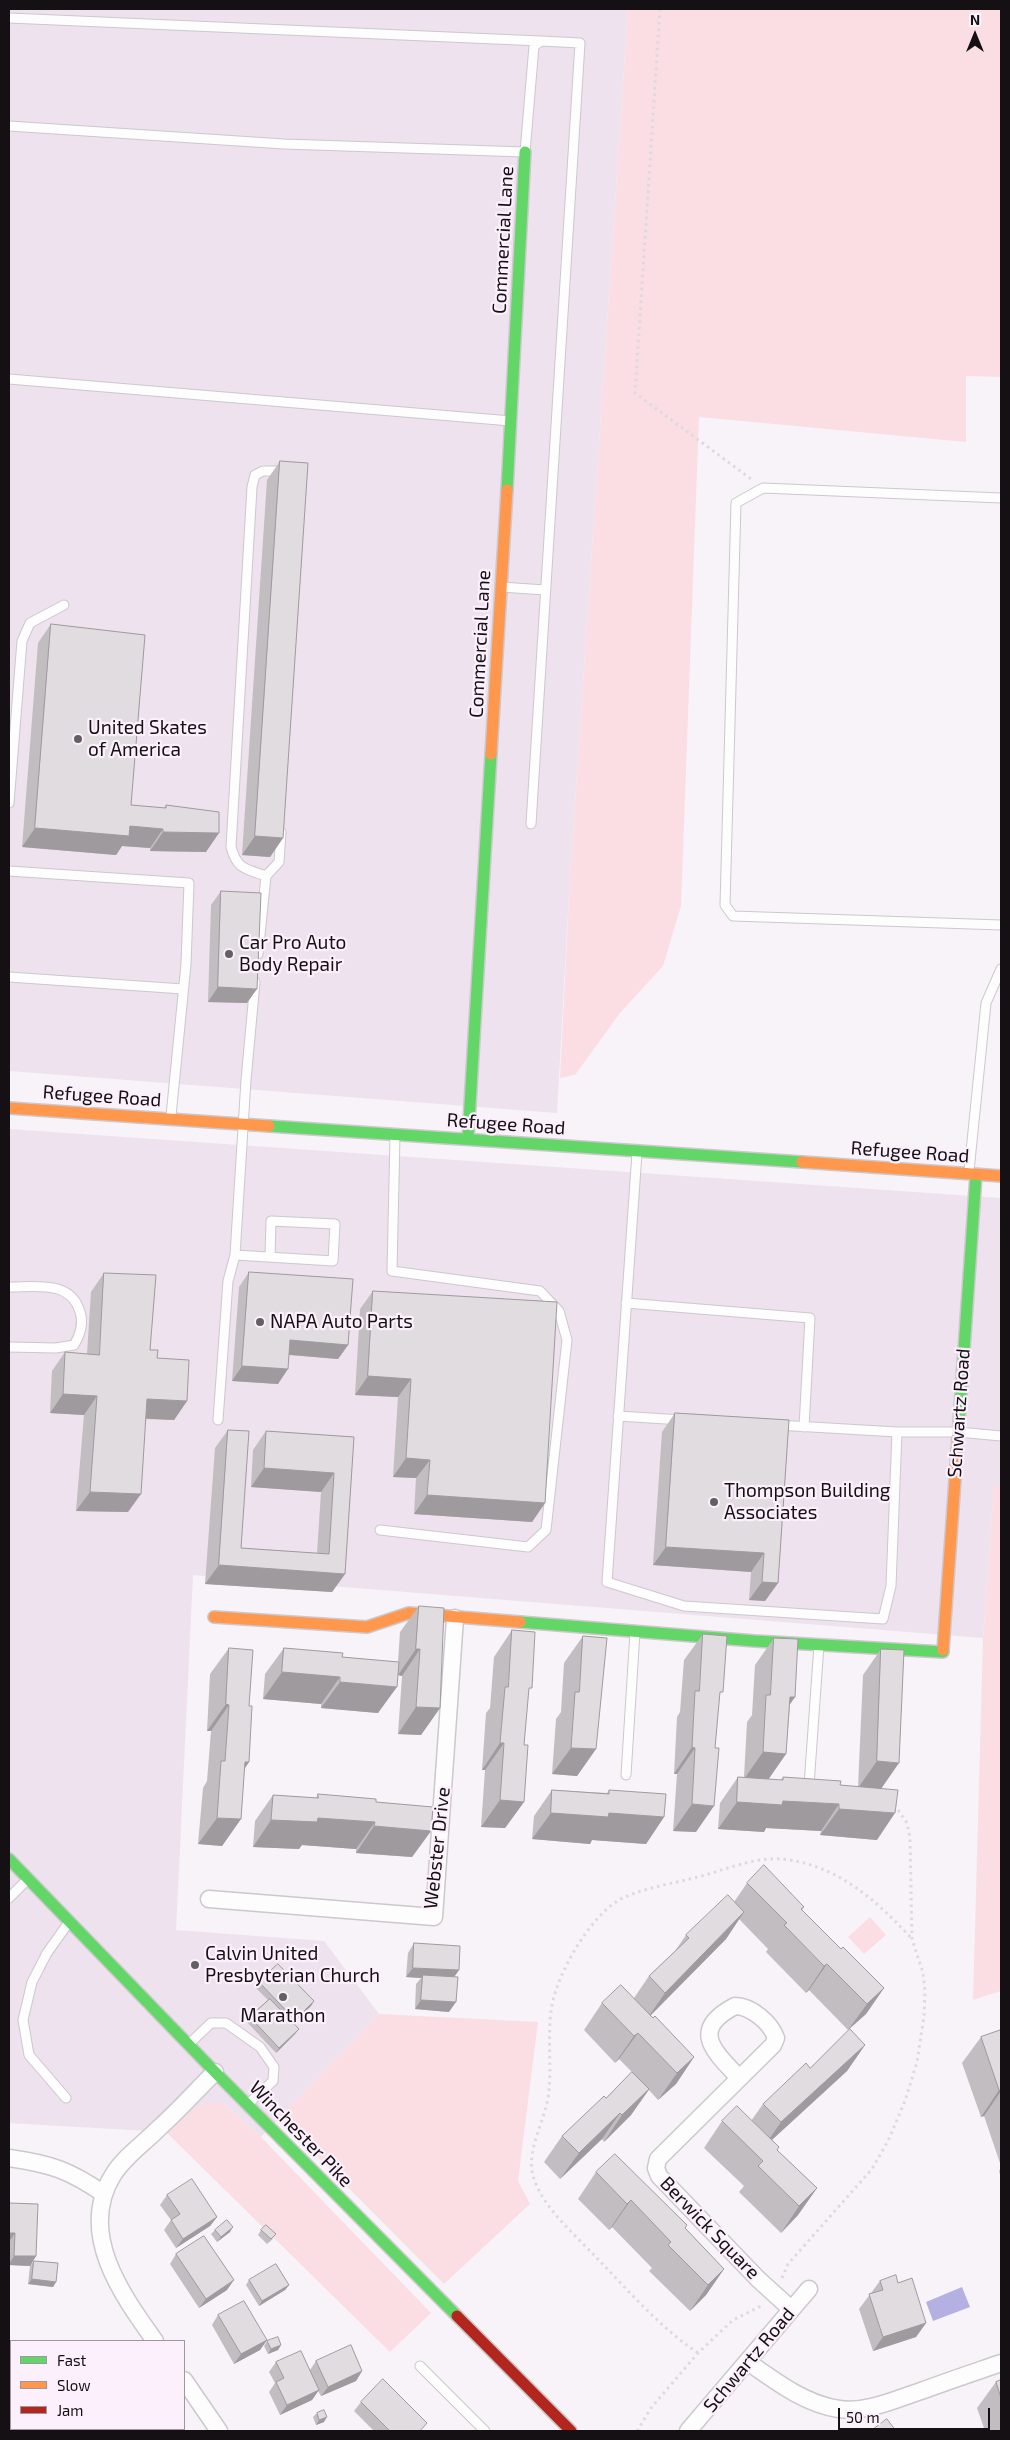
<!DOCTYPE html>
<style>
body{margin:0}
#map{position:relative;width:1010px;height:2440px;overflow:hidden;background:#f8f3f8;font-family:"Exo 2",sans-serif}
canvas{display:block}
.frame{position:absolute;inset:0;border:10px solid #141014;pointer-events:none}
.legend{position:absolute;left:10px;top:2340px;width:175px;height:90px;box-sizing:border-box;background:#fbf0fb;border:1px solid #9f969f;margin:0;padding:6px 9px;list-style:none;font-size:15px;color:#141014}
.legend li{display:flex;align-items:center;gap:10px;height:25px}
.legend b{width:25px;border:1px solid #9f969f}
.north{position:absolute;left:950px;top:10px;width:50px;height:50px;-webkit-text-stroke:4px #fbf0fb;paint-order:stroke;rotate:0deg;font-size:14px;font-weight:700;line-height:20px;text-align:center;color:#141014}
.north::after{content:'';display:block;margin:auto;width:18px;height:22px;background:#141014;clip-path:polygon(50% 0,100% 100%,50% 72%,0 100%)}
.scale{position:absolute;left:838px;top:2408px;width:152px;height:22px;box-sizing:border-box;border:2px solid #141014;border-top:0;padding-left:6px;font-size:15px;line-height:18px;white-space:nowrap;color:#141014;-webkit-text-stroke:4px #fbf0fb;paint-order:stroke}
</style>
<div id="map">
<canvas width="1010" height="2440"></canvas>
<div class="frame"></div>
<ul class="legend">
<li><b style="height:6px;background:#63d668"></b>Fast</li>
<li><b style="height:6px;background:#ff974d"></b>Slow</li>
<li><b style="height:6px;background:#b3261e"></b>Jam</li>
</ul>
<div class="north">N</div>
<div class="scale">50 m</div>
</div>
<script>
const g = document.querySelector('canvas').getContext('2d');
g.lineJoin = 'round';
function paint(path, color) {
  g.fillStyle = color;
  g.fill(path, 'evenodd');
}
function strokePath(path, color, width, dash) {
  g.strokeStyle = color;
  g.lineWidth = width;
  g.lineCap = dash ? 'butt' : 'round';
  g.setLineDash(dash || []);
  g.stroke(path);
}
function write(font, color, halo, rows, align = 'center') {
  g.font = font + ' "Exo 2",sans-serif';
  g.lineWidth = 4.5;
  g.setLineDash([]);
  g.textBaseline = 'middle';
  g.strokeStyle = halo;
  g.fillStyle = color;
  for (const [text, x, y, turn = 0] of rows) {
    g.save();
    g.translate(x, y);
    g.rotate((+turn || 0) * Math.PI / 180);
    g.textAlign = isNaN(turn) ? turn : align;
    if (halo) g.strokeText(text, 0, 0);
    g.fillText(text, 0, 0);
    g.restore();
  }
}
const built = new Path2D(`
 M9,9H628L570,877L557,1113L9,1071Z
 M9,1129L1001,1198V1485H994L983,1638L193,1575L176,1930L324,1941L379,2014L261,2137L222,2102L166,2132L9,2123Z`);
const green = new Path2D(`
 M628,9H1001V377L966,376V442L699,417L681,906L663,966L620,1013L575,1075L560,1078L570,877Z
 M994,1485H1001V1991L973,2000L983,1638Z
 M870,1917L886,1935L864,1954L848,1937Z
 M379,2014L538,2022L518,2181L530,2204L444,2284L279,2118Z
 M222,2102L261,2137L431,2313L390,2352L166,2132L199,2106Z`);
const water = new Path2D(`
 M962,2287L970,2307L933,2321L926,2302Z`);
const path = new Path2D(`
 M660,9L635,393L751,479
 M782,2278L788,2264L872,2169L888,2141L905,2101L917,2062L924,2016L925,1991L923,1973L912,1939L910,1838L907,1823L894,1804
 M698,2353C659,2327 626,2288 593,2254C572,2232 544,2208 534,2179C524,2150 547,2120 549,2090C552,2058 545,2021 556,1990C566,1960 595,1910 625,1897C650,1886 678,1883 705,1875C733,1867 760,1855 790,1860C841,1868 878,1902 912,1939
 M637,2431L651,2408L698,2353L733,2320L761,2306`);
const lane = new Path2D(`
 M9,18L541,41
 M9,126L284,144L525,152L534,46L541,41L580,43L531,824
 M9,379L511,421
 M1001,498L763,488L736,503L725,905L733,916L1001,925
 M501,587L545,590
 M9,803L22,641L30,623L64,605
 M9,871L189,883L186,964L171,1116
 M266,876C245,869 237,869 231,847L252,487L255,475L263,471H284
 M258,954L266,876L279,862L281,832
 M9,977L183,989
 M637,1153L607,1582L684,1606L883,1619L891,1586L897,1432H958L1001,1436
 M969,1171L986,1003L1001,969
 M235,1255L333,1261L335,1224L271,1221L270,1257
 M9,1287C36,1287 71,1280 80,1312C84,1324 80,1335 74,1345L56,1348L9,1347
 M626,1303L810,1318L804,1427
 M618,1416L682,1420
 M218,1420L228,1281L235,1255L246,1080L255,982
 M777,1425L897,1432
 M380,1530L528,1547L546,1530L567,1340L559,1311L540,1291L392,1271L395,1136
 M626,1775L635,1632
 M809,1785L819,1645
 M9,1898L28,1879
 M189,2044L211,2023H226L260,2047L274,2067L273,2081L248,2104
 M66,2098L29,2055L23,2020L32,1982L47,1953L69,1922
 M420,2366L485,2431`);
const street = new Path2D(`
 M209,1899L434,1917L455,1618
 M739,2078C714,2051 689,2030 735,2006C751,2006 771,2023 776,2038L773,2045L658,2159L656,2168L659,2176L758,2279L791,2309
 M9,2158C51,2164 69,2170 104,2194
 M155,2341C122,2295 77,2233 113,2175C124,2157 143,2144 158,2129C178,2111 196,2091 215,2072
 M748,2362C775,2381 805,2404 839,2409C867,2413 896,2399 921,2391C948,2381 975,2372 1001,2363
 M184,2380L219,2431
 M688,2431L809,2289`);
const fast = new Path2D(`
 M507,490L525,152
 M269,1126L802,1162
 M468,1138L491,754
 M958,1437L976,1175
 M520,1622L755,1641L943,1652V1650
 M9,1859L215,2072L457,2316`);
const slow = new Path2D(`
 M491,754L507,490
 M9,1108L269,1126
 M802,1162L1001,1176
 M214,1617L367,1627L409,1613L520,1622
 M943,1650L958,1437`);
const jam = new Path2D(`
 M457,2316L571,2431`);
const wall = new Path2D(`
 M280,461L283,838L270,857L242,855L267,480Z
 M51,624L131,805L164,808L166,805L206,852L150,851V848L122,846L116,855L22,847L38,643Z
 M221,891L247,1003L208,1002L211,905Z
 M249,1272L348,1345L338,1359L289,1355L278,1384L232,1381L239,1287Z
 M104,1273L150,1350L187,1401L174,1420L145,1419L128,1512L76,1511L84,1415L50,1413L52,1371L65,1352L87,1354L91,1292Z
 M373,1291L545,1503L532,1522L414,1514L416,1478L393,1477L398,1397L355,1395L360,1309Z
 M675,1413L789,1420L778,1583L765,1601L749,1600L751,1572L653,1565L662,1432Z
 M228,1430L241,1548L317,1553L321,1492L251,1487L253,1450L266,1431L354,1437L345,1574L332,1592L205,1584L215,1448Z
 M419,1606L440,1708L421,1735L398,1734L402,1676L398,1675L378,1713L321,1708V1704L263,1699L265,1674L284,1648L342,1657L398,1662L400,1632Z
 M512,1630L528,1693L524,1745V1802L505,1828L481,1827L485,1770H482L486,1713L490,1708L494,1657Z
 M703,1634L719,1698L696,1832L673,1831L677,1774H674L677,1717L680,1712L684,1660Z
 M583,1636L596,1749L577,1776L552,1774L556,1719L561,1712L564,1663Z
 M774,1638L795,1697L790,1704L786,1754L768,1779L781,1780L783,1777L840,1785L858,1787L863,1675L881,1649V1788L877,1840L820,1835L821,1831L766,1828L764,1832L718,1829L720,1803L738,1777H744L747,1722L752,1715L755,1665Z
 M229,1648L249,1706V1762L244,1769L241,1819L222,1846L198,1844L203,1788L207,1781L211,1731H207L210,1674Z
 M552,1790L607,1793L609,1790L664,1817L646,1844L592,1840L590,1844L532,1839L534,1816Z
 M318,1794L376,1802L431,1831L412,1857L356,1853V1849L302,1845L299,1849L253,1847L255,1821L273,1795L316,1798Z
 M747,1883L804,1907L802,1910L841,1949L884,1988L866,2014L848,2030L809,1990L806,1993L766,1952L768,1949L739,1919L726,1939L650,2016L694,2057L676,2084L658,2100L649,2090L631,2115L604,2142L602,2139L560,2179L544,2162L562,2136L606,2098L632,2072L619,2059L615,2063L584,2030L602,2003L634,1998L649,1976L675,1951L686,1935L734,1902Z
 M414,1943L459,1970L454,1977L449,2012L415,2009L416,1984L421,1978L406,1977L408,1953Z
 M259,1982L311,2006L293,2023L295,2034L276,2053L247,2022L250,2017L268,2000L255,1987Z
 M1001,2030V2166L984,2116L981,2117L962,2063L981,2037Z
 M865,2045L847,2071L772,2140L779,2147L777,2150L817,2188L798,2215L781,2233L739,2192L744,2186L704,2148L722,2121H751L763,2104Z
 M1001,2168V2178L999,2171Z
 M596,2172L685,2228L724,2269L706,2295L690,2311L649,2271L652,2268L612,2227L609,2230L578,2199Z
 M167,2195L217,2217L210,2226L176,2248L164,2230L171,2220L160,2205Z
 M9,2203L36,2256L30,2266L9,2265Z
 M215,2230L230,2232L217,2242L211,2234Z
 M261,2230L273,2239L267,2244L258,2235Z
 M176,2254L227,2290L199,2308L170,2264Z
 M34,2261L56,2282L53,2287L28,2284L30,2266Z
 M249,2280L289,2285L285,2290L259,2306L246,2285Z
 M880,2281L898,2283L926,2323L916,2337L873,2351L859,2309Z
 M218,2315L267,2340L260,2350L234,2364L212,2325Z
 M267,2341L281,2345L278,2350L268,2354L264,2346Z
 M316,2361L362,2371L356,2381L321,2396L318,2391L312,2400L280,2415L269,2392L275,2383L269,2372L276,2362L310,2370Z
 M1001,2380V2431H985L977,2408L996,2382Z
 M361,2402L422,2431H374L354,2411Z
 M317,2413L324,2422L316,2425L313,2417Z`);
const shadedWall = new Path2D(`
 M130,826L163,829L150,848L122,846L116,855L22,847L35,828Z
 M163,832L219,833L206,852L150,851Z
 M255,836L283,838L270,857L242,855Z
 M218,987L257,989L247,1003L208,1002Z
 M290,1340L348,1345L338,1359L280,1354Z
 M242,1366L288,1369L278,1384L232,1381Z
 M368,1376L411,1379L398,1397L355,1395Z
 M63,1394L97,1396L84,1415L50,1413Z
 M147,1399L187,1401L174,1420L134,1418Z
 M406,1458L430,1460L416,1478L393,1477Z
 M264,1468L334,1473L321,1492L251,1487Z
 M90,1492L141,1494L128,1512L76,1511Z
 M427,1495L545,1503L532,1522L414,1514Z
 M666,1547L764,1553L751,1572L653,1565Z
 M219,1565L345,1574L332,1592L205,1584Z
 M762,1582L778,1583L765,1601L749,1600Z
 M416,1649H420L402,1676L398,1675Z
 M282,1672L340,1677L321,1704L263,1699Z
 M340,1682L397,1687L378,1713L321,1708Z
 M790,1697H795L776,1724Z
 M226,1704L229,1705L211,1731H207Z
 M416,1707L440,1708L421,1735L398,1734Z
 M500,1743H504L485,1770H482Z
 M692,1747L695,1748L677,1774H674Z
 M571,1748L596,1749L577,1776L552,1774Z
 M763,1752L786,1754L768,1780L744,1779Z
 M877,1761L899,1763L881,1789L858,1788Z
 M245,1762H249L231,1789Z
 M500,1800L524,1802L505,1828L481,1827Z
 M783,1801L839,1804L821,1831L766,1828L764,1832L718,1829L737,1802Z
 M692,1804L714,1806L696,1832L673,1831Z
 M839,1809L895,1813L877,1840L820,1835Z
 M551,1813H609L664,1817L646,1844L592,1840L590,1844L532,1839Z
 M217,1818L241,1819L222,1846L198,1844Z
 M318,1818L375,1822L356,1849L302,1845L299,1849L253,1847L271,1820Z
 M374,1826L431,1831L412,1857L356,1853Z
 M744,1912L726,1939L647,2019L665,1993Z
 M827,1964L809,1990L806,1993L824,1966Z
 M413,1968L459,1970L452,1980L423,1975L421,1978L406,1977Z
 M884,1988L866,2014L848,2030L867,2004Z
 M421,2000L456,2002L449,2012L415,2009Z
 M314,2001L311,2006L291,2025L295,2020Z
 M299,2029L295,2034L276,2053L279,2048Z
 M638,2033L619,2059L615,2063L634,2036Z
 M865,2045L847,2071L763,2148L781,2122Z
 M694,2057L676,2084L658,2100L677,2073Z
 M649,2089L631,2115L604,2142L622,2115Z
 M999,2090H1001V2091L984,2116L981,2117Z
 M620,2113L602,2139L560,2179L579,2153Z
 M817,2188L798,2215L781,2233L799,2206Z
 M631,2200L612,2227L609,2230L627,2204Z
 M217,2217L210,2226L176,2248L183,2239Z
 M233,2227L230,2232L217,2242L221,2237Z
 M9,2233H15L9,2242Z
 M14,2256H36L30,2266L9,2265V2264Z
 M724,2269L706,2295L690,2311L708,2285Z
 M32,2279L56,2282L53,2287L28,2284Z
 M234,2280L227,2290L199,2308L206,2299Z
 M289,2285L285,2290L259,2306L262,2301Z
 M926,2323L916,2337L873,2351L883,2337Z
 M267,2340L260,2350L234,2364L241,2354Z
 M281,2345L278,2350L268,2354L271,2349Z
 M362,2371L356,2381L321,2396L328,2387Z
 M319,2390L312,2400L280,2415L287,2405Z
 M327,2417L324,2422L316,2425L319,2420Z`);
const building = new Path2D(`
 M280,461L308,463L283,838L255,836Z
 M51,624L145,635L131,805L166,808V805L219,812V833L163,832V829L130,826L129,836L35,828Z
 M221,891L261,893L257,989L218,987Z
 M249,1272L353,1279L348,1345L290,1340L288,1369L242,1366Z
 M104,1273L156,1275L150,1350H158L157,1358L189,1360L187,1401L147,1399L141,1494L90,1492L97,1396L63,1394L65,1352L99,1355Z
 M373,1291L557,1302L545,1503L427,1495L430,1460L406,1458L411,1379L368,1376Z
 M675,1413L789,1420L778,1583L762,1582L764,1553L666,1547Z
 M228,1430L249,1431L241,1548L329,1554L334,1473L264,1468L266,1431L354,1437L345,1574L219,1565Z
 M419,1606L444,1608L440,1708L416,1707L420,1649H416Z
 M512,1630L535,1632L532,1688H529L524,1745H528L524,1802L500,1800L504,1743H500L505,1687H508Z
 M703,1634L727,1636L723,1692H720L715,1748H719L714,1806L692,1804L695,1748L692,1747L695,1691H699Z
 M583,1636L607,1638L596,1749L571,1748L575,1692H579Z
 M774,1638L798,1639L795,1697H790L786,1754L763,1752L766,1695H770Z
 M229,1648L253,1650L249,1706H252L249,1762H245L241,1819L217,1818L221,1761H225L229,1705L226,1704Z
 M284,1648L343,1653L342,1657L399,1662L397,1687L340,1682V1677L282,1672Z
 M881,1649L904,1650L899,1763L877,1761Z
 M738,1777L783,1780V1777L841,1781L840,1785L898,1790L895,1813L839,1809V1804L783,1801L782,1805L737,1802Z
 M552,1790L609,1794V1790L666,1794L664,1817L609,1813L608,1817L551,1813Z
 M318,1794L376,1799V1802L433,1807L431,1831L374,1826L375,1822L318,1818L317,1822L271,1820L273,1795L318,1798Z
 M764,1865L804,1907L801,1909L841,1949L843,1947L884,1988L867,2004L827,1964L824,1966L784,1925L787,1923L747,1883Z
 M728,1895L744,1912L665,1993L649,1976L689,1938L686,1935Z
 M414,1943L460,1946L459,1970L413,1968Z
 M278,1964L314,2001L295,2020L259,1982Z
 M423,1975L458,1977L456,2002L421,2000Z
 M621,1985L653,2018L655,2016L694,2057L677,2073L638,2033L634,2036L602,2003Z
 M270,1999L299,2029L279,2048L250,2017Z
 M850,2029L865,2045L781,2122L763,2104L806,2063L810,2068Z
 M1001,2030V2090H999L981,2037Z
 M632,2072L649,2089L622,2115L620,2113L579,2153L562,2136L604,2096L606,2098Z
 M737,2106L779,2147L777,2150L817,2188L799,2206L758,2166L763,2161L722,2121Z
 M615,2154L687,2225L685,2228L724,2269L708,2285L668,2245L671,2242L631,2200L627,2204L596,2172Z
 M192,2179L217,2217L183,2239L171,2220L180,2214L167,2195Z
 M9,2203L38,2204L36,2256H14L15,2233H9Z
 M227,2220L233,2227L221,2237L215,2230Z
 M266,2225L276,2234L271,2239L261,2230Z
 M204,2236L234,2280L206,2299L176,2254Z
 M34,2261L58,2263L56,2282L32,2279Z
 M276,2264L289,2285L262,2301L249,2280Z
 M896,2275L898,2283L912,2278L926,2323L883,2337L869,2294L883,2290L880,2281Z
 M244,2301L267,2340L241,2354L218,2315Z
 M278,2337L281,2345L271,2349L267,2341Z
 M351,2345L362,2371L328,2387L316,2361Z
 M301,2351L319,2390L287,2405L276,2382L284,2378L276,2362Z
 M383,2379L427,2423L420,2431H390L361,2402Z
 M1001,2380V2398L996,2382Z
 M324,2410L327,2417L319,2420L317,2413Z
 M887,2419L896,2431H871Z`);
const markers = [
 [78,739,5,"#645f64"],
 [229,954,5,"#645f64"],
 [260,1322,5,"#645f64"],
 [714,1502,5,"#645f64"],
 [195,1965,5,"#645f64"],
 [283,1997,5,"#645f64"]
];
const streetNames = [
 ["Commercial Lane",503,240,-87],
 ["Commercial Lane",480,644,-87],
 ["Refugee Road",102,1096,4],
 ["Refugee Road",506,1124,4],
 ["Refugee Road",910,1152,4],
 ["Schwartz Road",959,1413,-86],
 ["Webster Drive",437,1848,-84],
 ["Winchester Pike",301,2134,46],
 ["Berwick Square",710,2228,46],
 ["Schwartz Road",749,2360,-50]
];
const poiNames = [
 ["United Skates",88,728],
 ["of America",88,750],
 ["Car Pro Auto",239,943],
 ["Body Repair",239,965],
 ["NAPA Auto Parts",270,1322],
 ["Thompson Building",724,1491],
 ["Associates",724,1513],
 ["Calvin United",205,1954],
 ["Presbyterian Church",205,1976],
 ["Marathon",283,2016,"center"]
];
paint(built, '#ede2ed');
paint(green, '#fadee4');
paint(water, '#b4b1e2');
strokePath(lane, '#ccc8cc', 11);
strokePath(street, '#ccc8cc', 19);
strokePath(fast, '#ccc8cc', 14);
strokePath(slow, '#ccc8cc', 14);
strokePath(jam, '#ccc8cc', 14);
strokePath(path, '#dddadd', 3, [2.5, 4]);
strokePath(lane, '#fefdfe', 9);
strokePath(street, '#fefdfe', 16);
strokePath(fast, '#63d668', 11);
strokePath(slow, '#ff974d', 11);
strokePath(jam, '#b3261e', 11);
paint(wall, '#c2bdc1');
paint(shadedWall, '#9e9a9d');
paint(building, '#e1dce0');
strokePath(building, '#9e9a9d', 1);
for (const [x, y, r, color] of markers) {
  const dot = new Path2D();
  dot.arc(x, y, r, 0, 2 * Math.PI);
  g.fillStyle = color;
  g.fill(dot);
  strokePath(dot, '#fbf0fb', 2);
}
write('19px', '#141014', '#fbf0fb', streetNames);
write('19px', '#141014', '#fbf0fb', poiNames, 'left');
</script>
